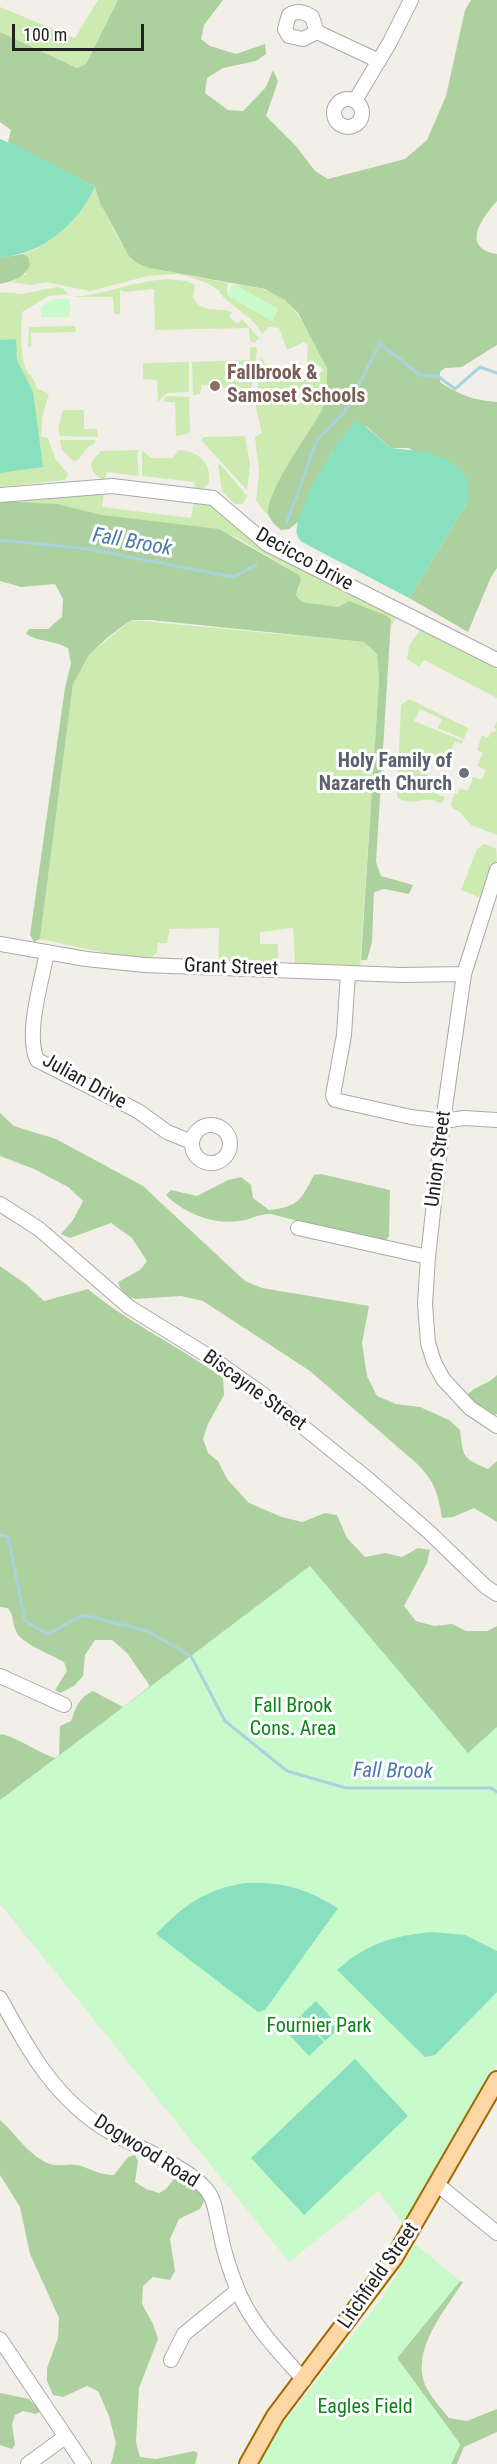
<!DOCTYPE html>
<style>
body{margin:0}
#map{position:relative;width:497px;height:2464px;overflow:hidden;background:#f2efe9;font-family:"Roboto Condensed",sans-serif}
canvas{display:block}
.scale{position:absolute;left:12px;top:24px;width:132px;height:27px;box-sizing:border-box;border:3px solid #222;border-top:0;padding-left:8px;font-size:18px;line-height:21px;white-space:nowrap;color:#222;-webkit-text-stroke:4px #fff;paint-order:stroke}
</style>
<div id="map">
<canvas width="497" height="2464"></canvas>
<div class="scale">100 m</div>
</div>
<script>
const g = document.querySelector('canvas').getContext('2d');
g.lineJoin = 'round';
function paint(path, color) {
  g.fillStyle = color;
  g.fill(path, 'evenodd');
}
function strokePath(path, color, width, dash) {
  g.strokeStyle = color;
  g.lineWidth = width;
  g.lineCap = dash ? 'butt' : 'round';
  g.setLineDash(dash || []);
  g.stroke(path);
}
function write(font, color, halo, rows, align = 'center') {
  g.font = font + ' "Roboto Condensed",sans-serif';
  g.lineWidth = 6;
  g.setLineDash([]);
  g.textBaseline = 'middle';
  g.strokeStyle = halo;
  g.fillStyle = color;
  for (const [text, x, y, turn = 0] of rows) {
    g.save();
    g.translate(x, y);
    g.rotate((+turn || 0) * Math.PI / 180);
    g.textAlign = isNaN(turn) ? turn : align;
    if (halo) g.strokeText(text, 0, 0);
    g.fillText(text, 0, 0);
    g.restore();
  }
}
const grass = new Path2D(`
 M98,0H118L86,64L77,68L0,32V7L75,38Z
 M95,187L100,203L120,242L149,268L228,283L227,295L272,321L278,309L233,284C251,287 272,288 286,301C297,310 324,355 327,369C331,383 327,397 322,410C310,430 263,498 270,518L256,501L259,471L255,437L262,433L256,408L260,362L261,357L265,364L294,369L298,379L313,381L323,370L320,366L307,364L308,345L304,342L287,350L279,328L269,327L262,334L254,322L224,298L218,290L209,284L187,276L178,274L148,276L90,291L46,282L31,285L12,282L26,274L28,257L23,254C57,241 79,219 95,187Z
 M167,279L187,281L195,285L193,296C200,315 217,306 232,312L229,317L238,324L242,319L259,338L255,343L250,342L249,328L155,330L154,289L125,292L120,290V314H114L113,297H72C104,295 134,281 167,279Z
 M57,287L63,288L68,294L49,296L22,312C21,328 20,352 25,367C28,375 36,378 36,388L49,394L43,413L41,437L48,438L56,460L68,474L65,480L0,487V292L22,294Z
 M75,326L76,332L31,333V347L28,346L29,327Z
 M250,347H256L257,350L250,399C235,390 219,385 202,385L200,394L193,395L192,362L250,360Z
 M189,362V392L167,393L158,402L157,380L143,379V363Z
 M166,396L189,397L190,433L176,436L175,402H163Z
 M63,410H84V429H97L98,437L60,436L58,429Z
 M245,436L250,464L247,490L201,440L204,437Z
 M60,440H94L96,442L88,447L78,460L73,461L62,450Z
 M139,450L137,455L139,476L107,472L105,480C96,477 91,472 91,462L101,451Z
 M142,450L151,458H173L178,450C196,450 212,462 209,482C206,487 201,491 194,489L195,482L142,476Z
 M220,464L247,496L243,504H234L222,491L218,465Z
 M102,489L104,491L102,507L191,518L194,501L207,503L278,557L305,572L398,615L391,626V620L345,603L338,607L302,602L296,595L299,588V575L234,536L102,515L57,504L15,502Z
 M131,620L364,642L377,654L379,680L360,968L295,964L293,928L260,932V944H278V964H218L219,928L170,929L167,943H158L157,952L150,959L143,961L40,939L73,684L89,655Z
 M420,630L497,669V698L428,662L424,660L419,667L407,659L409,646Z
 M409,699L468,728L464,739L438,728L442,719L420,709L414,721L463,741L462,744L455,741L449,755L441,752L439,757L435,755L424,786L425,789L445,797L442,803C439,803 435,801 432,800C420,798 407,807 397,797L401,705Z
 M497,721V835L471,825L460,812L452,808L451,803L455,793L457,794L460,788L468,791L473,777L482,780L486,770L477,766L483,753L477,750L482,735L488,738L492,731L495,732L496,729L494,728Z
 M484,844L496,848L497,860L483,899L461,890L477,849Z`);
const forest = new Path2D(`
 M118,0H223L204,25L201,39L210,46L236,54L265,44L266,54L256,61L223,68L207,78L205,93L228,110L243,111L266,87L273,70L278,81L266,116L296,146L315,171L328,179L405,159L427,140L446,96L465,10L471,0H497V201C482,218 460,248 497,254V345L462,367L445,368L440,372V382C456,394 477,401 497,402V568L491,577L468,632L409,598L467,503L409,448H391L366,426L332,452L313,486L298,522L289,529L281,530C275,525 268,519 268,511C270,486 308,434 322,410L327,397V368L298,313L285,300L265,289L149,268L137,263L129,256L100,203L95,187L8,142L11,130L0,122V32L77,68L86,64Z
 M23,254L28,257L30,265C24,278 14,281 0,284V258Z
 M0,501L57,504L102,515L219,529L299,575L301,579L296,595L302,602L338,607L349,601L387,616L391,620L376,862L381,876L413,885L409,894L384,889L374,892L372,942L367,960H361L379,680L377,654L364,642L151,620H131L108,637L89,655L73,684L40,939L34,942L30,935L65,688L71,663L68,648C54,640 38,642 26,634L29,629H48L62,617L63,599L55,584L21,587L0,581Z
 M0,1113L14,1126L56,1139L143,1186L245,1281L262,1288L369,1306L362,1343L367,1376L377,1396L396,1404L420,1407L449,1420L460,1430C463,1458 463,1458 488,1469L497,1461V1522L474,1508L453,1517L442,1518C438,1492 434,1480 415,1462L310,1371L203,1301L181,1296L136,1299L123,1296L118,1282L140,1270L147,1261L132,1238L111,1223L70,1238L61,1234L73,1220L83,1201L68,1187L34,1169L0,1156Z
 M321,1174L390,1190L389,1236L384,1243L271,1214C256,1214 251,1220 239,1221C213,1225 184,1213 166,1195L171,1190L197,1196L228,1180L241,1177L251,1185L253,1198L269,1210C298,1207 301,1200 314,1175Z
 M0,1266L27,1285L44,1301L88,1289C130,1324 179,1346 223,1378L224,1395L208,1424L203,1439L208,1453L218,1461L227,1479L249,1503L282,1517L302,1522L325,1513L337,1515L347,1538L365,1557L385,1553L402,1557L418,1548L430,1550L427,1563L404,1606L416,1621L434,1626L452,1624L466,1631H487L497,1626V1951L60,1977L0,1903V1734C13,1735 39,1753 55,1758L59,1755L60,1726L71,1721C76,1707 79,1697 93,1691L123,1707L150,1686L127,1653L112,1640H95L85,1655L83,1676L74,1686L60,1693L55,1690L67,1671L64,1662C51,1654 21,1644 16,1631C12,1623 14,1616 8,1608L0,1607Z
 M497,1375V1414L495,1415L482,1410L467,1395C476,1385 488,1385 497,1375Z
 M0,2120C16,2134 30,2157 50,2164C59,2167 69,2163 78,2165C91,2169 100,2175 114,2175L128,2157L135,2155L138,2161L135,2182L146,2189L159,2193L166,2189L174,2179C190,2181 199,2186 204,2201L200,2209L179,2219L170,2239L175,2271L170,2280L153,2277L143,2286L142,2304L153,2324L158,2339L139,2388L136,2442L140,2457L156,2459L194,2451L198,2453L195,2464H111L116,2443L109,2416L98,2391L87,2386L63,2397L53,2395L47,2381V2368L58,2338L59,2318L30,2254L20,2207L0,2175Z
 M460,2281L463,2282C444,2312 406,2355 429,2392C434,2401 442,2409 449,2418L467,2421L497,2409V2432L464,2447L457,2464H451L460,2444L397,2358Z
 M0,2393L29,2399L41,2411L36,2414L23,2411L15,2415L12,2424L15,2445L12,2449L0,2445Z`);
const park = new Path2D(`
 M233,284L278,309L272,321L227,295Z
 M53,299H70V317H41V307Z
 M310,1566L468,1753L497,1727V2064L404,2225L379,2191L289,2262L0,1903V1800Z
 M415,2244L460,2281L397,2358L460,2445L451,2464H258L267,2443L383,2297Z`);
const pitch = new Path2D(`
 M0,139L20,147L95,187C75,227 45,252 0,258Z
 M16,339L17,360L33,392L43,467L0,473V340Z
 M356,421L365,426L391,448L426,452L453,462L468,480L467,503L409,598L302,542C300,540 298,538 297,535C292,513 339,436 356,421Z
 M246,1883C286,1882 304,1888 338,1908L265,2010L258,2012L156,1934C184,1905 205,1889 246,1883Z
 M432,1932L465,1935L497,1951V1992L435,2055L425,2057L337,1970C368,1943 392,1936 432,1932Z
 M316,2001L340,2027L325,2041L301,2015Z
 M300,2016L324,2042L309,2056L285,2030Z
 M355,2059L408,2116L304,2215L251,2158Z`);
const stream = new Path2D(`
 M287,522L317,440L344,413L380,344L420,375L439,377L455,389L480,367L497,373
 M0,540L89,549L233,577L256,565
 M0,1535L8,1537L25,1621L48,1634L83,1615L147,1631L191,1656L225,1721L287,1771L346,1788H491L497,1792`);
const minor = new Path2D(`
 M317,32L303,39L289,36L285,29L289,15C298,10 304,12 312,17L317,32L379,61
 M334 113a14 14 0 1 1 28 0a14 14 0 1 1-28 0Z
 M356,99L390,42L411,0
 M0,495L112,486L213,498L267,544L497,660
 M497,870L464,974L443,1121L428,1257L425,1304L428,1343L434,1362L443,1379L470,1408L497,1426
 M0,944L86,959L145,965L402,975L464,974
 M47,952C42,981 25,1033 37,1060L138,1111L167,1132L192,1142
 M348,973L344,1035L333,1095L335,1100L411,1117L443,1121L464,1118L497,1120
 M192 1144a19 19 0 1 1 38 0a19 19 0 1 1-38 0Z
 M0,1204L39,1229L129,1307L213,1359L261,1393L369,1480L429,1532L486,1587L497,1594
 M298,1228L428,1257
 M0,1676L64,1705
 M0,1998C29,2051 54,2098 108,2131C136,2147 185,2165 206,2189C215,2199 216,2215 219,2227C223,2249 230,2272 239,2293C253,2326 280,2353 304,2380
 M438,2185L497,2233
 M0,2339L84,2464
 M171,2360L184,2334L238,2290
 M28,2464L65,2437`);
const major = new Path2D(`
 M248,2464L275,2416L394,2258L497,2080`);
const markers = [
 [215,386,6,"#8d6e63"],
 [464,773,6,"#6b7280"]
];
const educationNames = [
 ["Fallbrook &",227,374],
 ["Samoset Schools",227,397]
];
const streetNames = [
 ["Decicco Drive",304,560,29],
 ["Grant Street",231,968,2],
 ["Julian Drive",84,1082,29],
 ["Union Street",439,1159,-83],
 ["Biscayne Street",254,1391,36],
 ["Dogwood Road",146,2152,32],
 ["Litchfield Street",379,2276,-55]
];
const worshipNames = [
 ["Holy Family of",452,762],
 ["Nazareth Church",452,785]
];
const parkNames = [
 ["Fall Brook",293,1707],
 ["Cons. Area",293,1730],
 ["Fournier Park",319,2027],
 ["Eagles Field",365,2408]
];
const waterNames = [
 ["Fall Brook",132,543,10],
 ["Fall Brook",393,1772,1]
];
paint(grass, '#cdebb0');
paint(forest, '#add19e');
paint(park, '#c8facc');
paint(pitch, '#88e0be');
strokePath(stream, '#aad3df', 3);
strokePath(minor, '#a9a9a9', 16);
strokePath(major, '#a06b00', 20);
strokePath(minor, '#fff', 14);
strokePath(major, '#fcd6a4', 16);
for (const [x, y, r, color] of markers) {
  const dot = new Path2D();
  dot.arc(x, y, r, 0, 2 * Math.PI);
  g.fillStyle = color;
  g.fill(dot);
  strokePath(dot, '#fff', 2);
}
write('bold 20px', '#785e54', '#fff', educationNames, 'left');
write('20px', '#222', '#fff', streetNames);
write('bold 20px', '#5b616d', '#fff', worshipNames, 'right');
write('20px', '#0c8416', '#fff', parkNames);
write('italic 21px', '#4a7aab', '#fff', waterNames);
</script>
